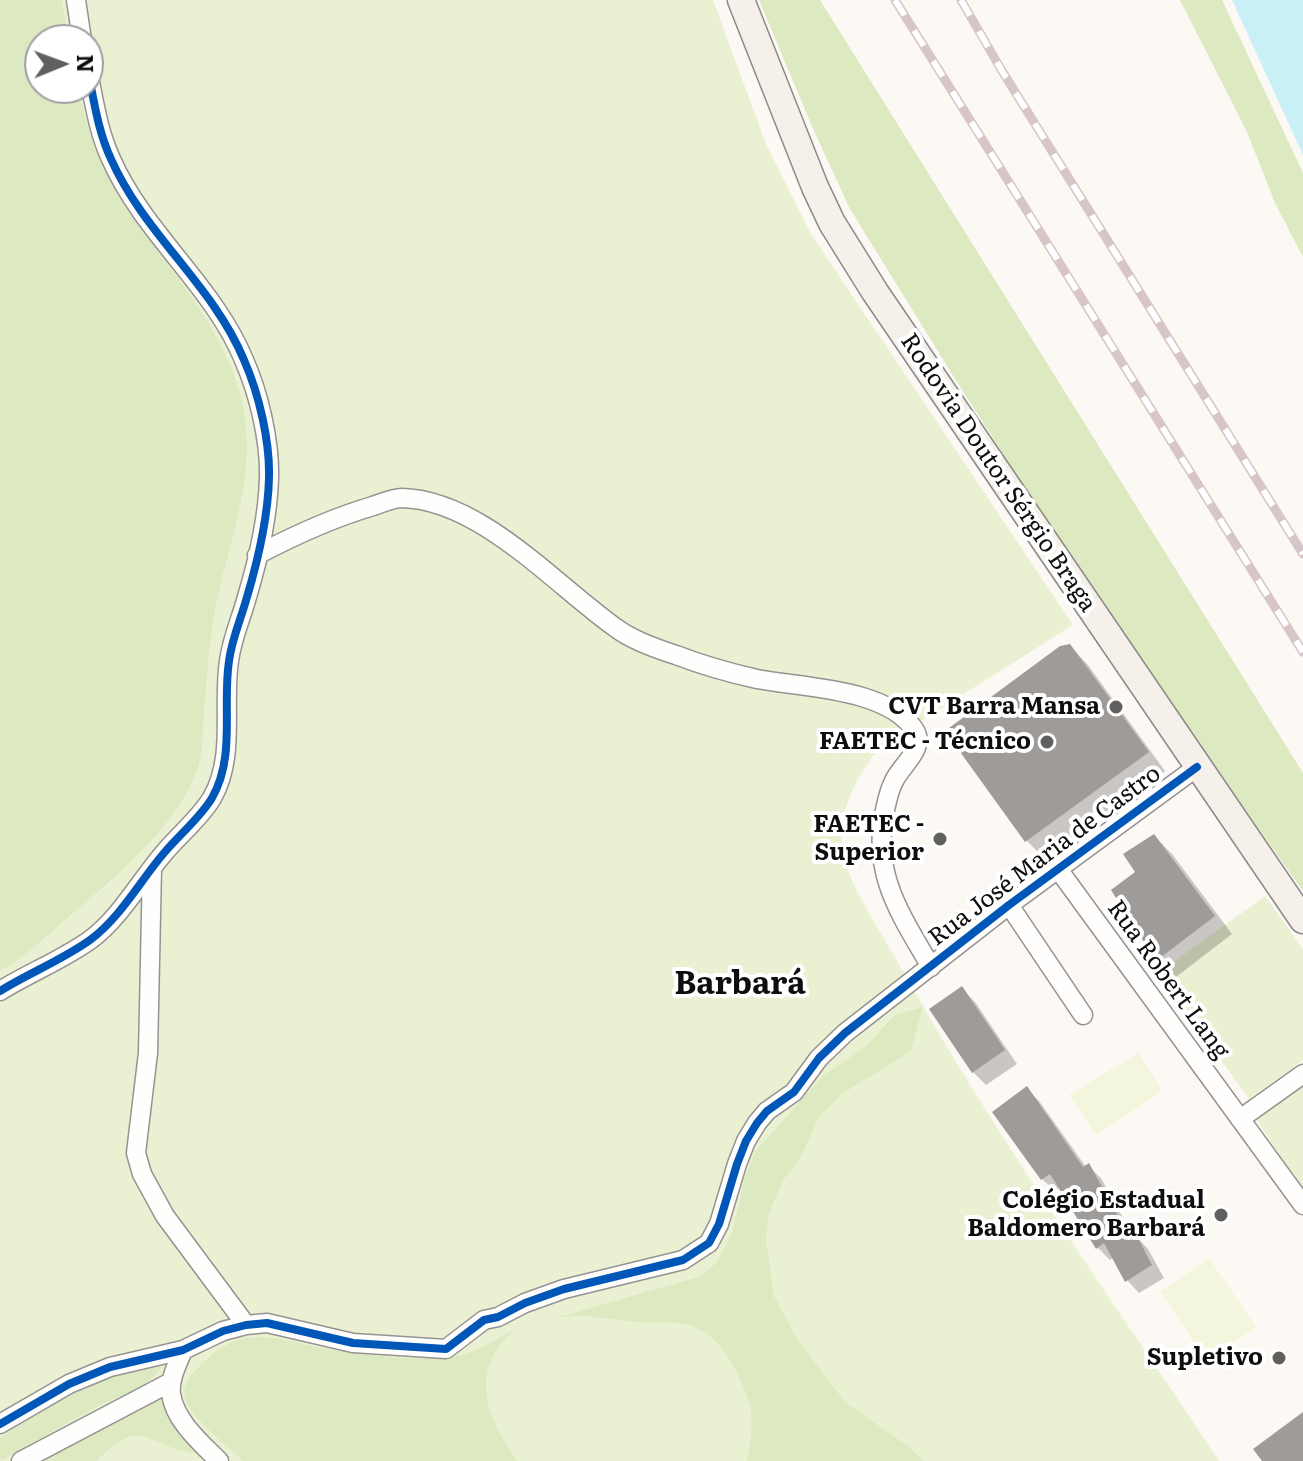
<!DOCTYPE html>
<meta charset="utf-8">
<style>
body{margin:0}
#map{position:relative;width:1303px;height:1461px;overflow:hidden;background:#fcf8f4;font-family:Literata,serif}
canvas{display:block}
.north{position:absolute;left:24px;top:24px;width:80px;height:80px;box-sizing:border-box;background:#fff;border:2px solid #9f9f9f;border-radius:50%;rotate:89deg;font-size:22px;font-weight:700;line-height:32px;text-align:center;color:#0e0e0e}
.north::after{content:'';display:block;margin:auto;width:28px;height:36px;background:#61605e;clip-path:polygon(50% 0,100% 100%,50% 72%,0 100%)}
</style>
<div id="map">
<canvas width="1303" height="1461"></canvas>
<div class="north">N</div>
</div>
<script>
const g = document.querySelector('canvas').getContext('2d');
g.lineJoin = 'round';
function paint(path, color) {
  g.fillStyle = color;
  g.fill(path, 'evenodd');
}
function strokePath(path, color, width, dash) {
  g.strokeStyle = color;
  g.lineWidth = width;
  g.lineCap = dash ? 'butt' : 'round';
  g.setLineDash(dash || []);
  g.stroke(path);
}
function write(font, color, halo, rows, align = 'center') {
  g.font = font + ' Literata,serif';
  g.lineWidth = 8;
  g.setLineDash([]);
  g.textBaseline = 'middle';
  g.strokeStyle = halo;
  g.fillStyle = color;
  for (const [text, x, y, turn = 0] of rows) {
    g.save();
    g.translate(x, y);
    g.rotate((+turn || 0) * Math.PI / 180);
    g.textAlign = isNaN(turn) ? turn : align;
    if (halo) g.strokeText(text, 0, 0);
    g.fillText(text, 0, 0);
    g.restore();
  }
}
const green = new Path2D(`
 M62,0H713L766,144L811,234L1073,625L880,747C856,777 836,814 843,853C848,884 887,942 903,971C998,1141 1112,1299 1219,1461H0V971C22,960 43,939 62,923C110,881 169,836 195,776C203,757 203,736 204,717C206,688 208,660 212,632C224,539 270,468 233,372C211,316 174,273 138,225C107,185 89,138 78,88H88V40H69Z
 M1265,896L1303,949V1060L1249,1099L1158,973Z
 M1303,1084V1189L1301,1191L1256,1118Z`);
const forest = new Path2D(`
 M0,0H62L69,40H40V88H78C89,138 107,185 138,225C174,273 211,316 233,372C270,469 224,539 212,632C208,660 206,688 204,717C203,736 203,757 195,776C169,836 110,881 62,923C43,939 22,960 0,971Z
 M759,0H820L1303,773V891L1111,622L957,382L850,209L814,131Z
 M1180,0H1222L1303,173V257L1275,203L1247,132Z
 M923,1007L911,1051L840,1095L819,1117L801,1157L783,1180L769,1213L766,1240L774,1296L798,1341L846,1403L908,1446L924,1461H747C750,1444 754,1423 750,1406C743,1380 725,1343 701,1330C679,1318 652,1325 628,1321C600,1318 585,1314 556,1318L698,1277L714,1265L724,1250L733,1230L745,1177L756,1151L823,1076L866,1046L895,1015Z
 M515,1329C508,1337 499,1345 494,1354C474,1391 495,1430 517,1461H243C228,1446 186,1415 184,1394C183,1383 191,1375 198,1368C245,1316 283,1344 339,1351C375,1356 417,1362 454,1356C476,1353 496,1339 515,1329Z
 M145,1367H162C147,1389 121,1394 99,1406C65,1423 33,1443 0,1461V1438C45,1407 92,1382 145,1367Z
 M164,1396L183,1437L195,1453C142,1446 146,1413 96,1461H41L66,1445Z`);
const pitch = new Path2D(`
 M1139,1053L1162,1091L1096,1135L1069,1095Z
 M1209,1258L1256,1327L1207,1361L1160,1292Z`);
const water = new Path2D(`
 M1232,0H1303V155Z`);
const shadow = new Path2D(`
 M1070,646L1088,665L1165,771L1045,859L1027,841L947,731Z
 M1154,836L1172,854L1232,934L1176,977L1158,959L1138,873Z
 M962,989L975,1002L1017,1064L986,1085L973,1072Z
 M1027,1089L1039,1101L1086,1167L1088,1166L1101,1178L1134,1238L1136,1236L1148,1249L1164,1278L1139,1293L1127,1280L1114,1257L1110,1260L1097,1247L1060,1187L1055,1191L1042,1179Z`);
const building = new Path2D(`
 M1070,644L1149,752L1025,842L945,731L1060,646Z
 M1154,834L1215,916L1156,961L1111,890L1135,872L1123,854Z
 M962,986L1005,1050L972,1073L929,1009Z
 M1027,1086L1083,1167L1089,1163L1130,1238L1136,1234L1152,1265L1125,1282L1104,1243L1096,1249L1050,1174L1041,1180L992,1112Z
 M1303,1412V1461H1262L1253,1449Z`);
const street = new Path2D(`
 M76,0L82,40
 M257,555C295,535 332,518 373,506C382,503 393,498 402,498C481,500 555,585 616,628C632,640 657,649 676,655C702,665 730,673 757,679C804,688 885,688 914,729C927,748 901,765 894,781C889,790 887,801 885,810C871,874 901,915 931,967
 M152,868L148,1053L136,1153L142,1174L165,1216L246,1325
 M1058,869L1303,1205
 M1009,905L1083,1015
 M0,991C29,973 62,960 90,940C120,918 140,881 164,853C179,835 200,818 212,798C236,756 222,706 229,661C232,638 241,619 247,597C258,560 268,517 269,478C270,441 259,394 244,360C213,285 144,234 111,159C98,131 94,101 88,72
 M1240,1119L1303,1074
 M183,1350C178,1363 169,1379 171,1394C175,1421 201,1443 219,1461
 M0,1424L69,1384L110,1367L183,1350L223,1331L246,1325L267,1323L353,1343L446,1349L484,1320L498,1317L525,1303L564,1289L683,1260L709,1243L719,1224L737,1164L746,1141L757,1123L767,1111L794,1092L819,1058L845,1033L1009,905L1197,767
 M21,1461L171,1382`);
const secondary = new Path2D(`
 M741,0L815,187L832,223L875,292L1303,920`);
const rail = new Path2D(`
 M895,0L1303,652
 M961,0L1002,71L1303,554`);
const cycleway = new Path2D(`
 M0,991C29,973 62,960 90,940C120,918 140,881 164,853C179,835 200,818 212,798C236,756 222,706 229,661C232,638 241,619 247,597C258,560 268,517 269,478C270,441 259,394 244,360C213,285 144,234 111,159C98,131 94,101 88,72
 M0,1424L69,1384L110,1367L183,1350L223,1331L246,1325L267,1323L353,1343L446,1349L484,1320L498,1317L525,1303L564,1289L683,1260L709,1243L719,1224L737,1164L746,1141L757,1123L767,1111L794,1092L819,1058L845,1033L1009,905L1197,767`);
const markers = [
 [1116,707,8,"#61605e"],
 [1047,742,8,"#61605e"],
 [940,839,8,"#61605e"],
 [1221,1215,8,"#61605e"],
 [1279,1358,8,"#61605e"]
];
const streetNames = [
 ["Rodovia Doutor Sérgio Braga",998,473,56],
 ["Rua José Maria de Castro",1045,856,-37],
 ["Rua Robert Lang",1168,980,54]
];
const poiNames = [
 ["CVT Barra Mansa",1100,707],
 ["FAETEC - Técnico",1031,742],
 ["FAETEC -",924,825],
 ["Superior",924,853],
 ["Colégio Estadual",1205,1201],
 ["Baldomero Barbará",1205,1229],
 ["Supletivo",1263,1358]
];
const districtNames = [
 ["Barbará",740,985]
];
paint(green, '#eaf1d3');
paint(forest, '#dde9c1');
paint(pitch, '#f3f5dd');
paint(water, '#c9eff7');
paint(shadow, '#0003');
paint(building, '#9f9b99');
strokePath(street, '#959392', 21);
strokePath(secondary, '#8c8a88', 29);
strokePath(street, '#fffefd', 18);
strokePath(secondary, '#f5f1ea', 26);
strokePath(rail, '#d8c5c9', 9);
strokePath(rail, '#fff', 6, [18]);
strokePath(cycleway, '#0057b8', 8);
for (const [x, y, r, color] of markers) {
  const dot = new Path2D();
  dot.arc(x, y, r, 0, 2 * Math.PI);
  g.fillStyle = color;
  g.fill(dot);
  strokePath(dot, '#fff', 3);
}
write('24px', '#0e0e0e', '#fff', streetNames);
write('bold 24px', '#0e0e0e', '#fff', poiNames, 'right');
write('bold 32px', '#0e0e0e', '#fff', districtNames);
</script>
